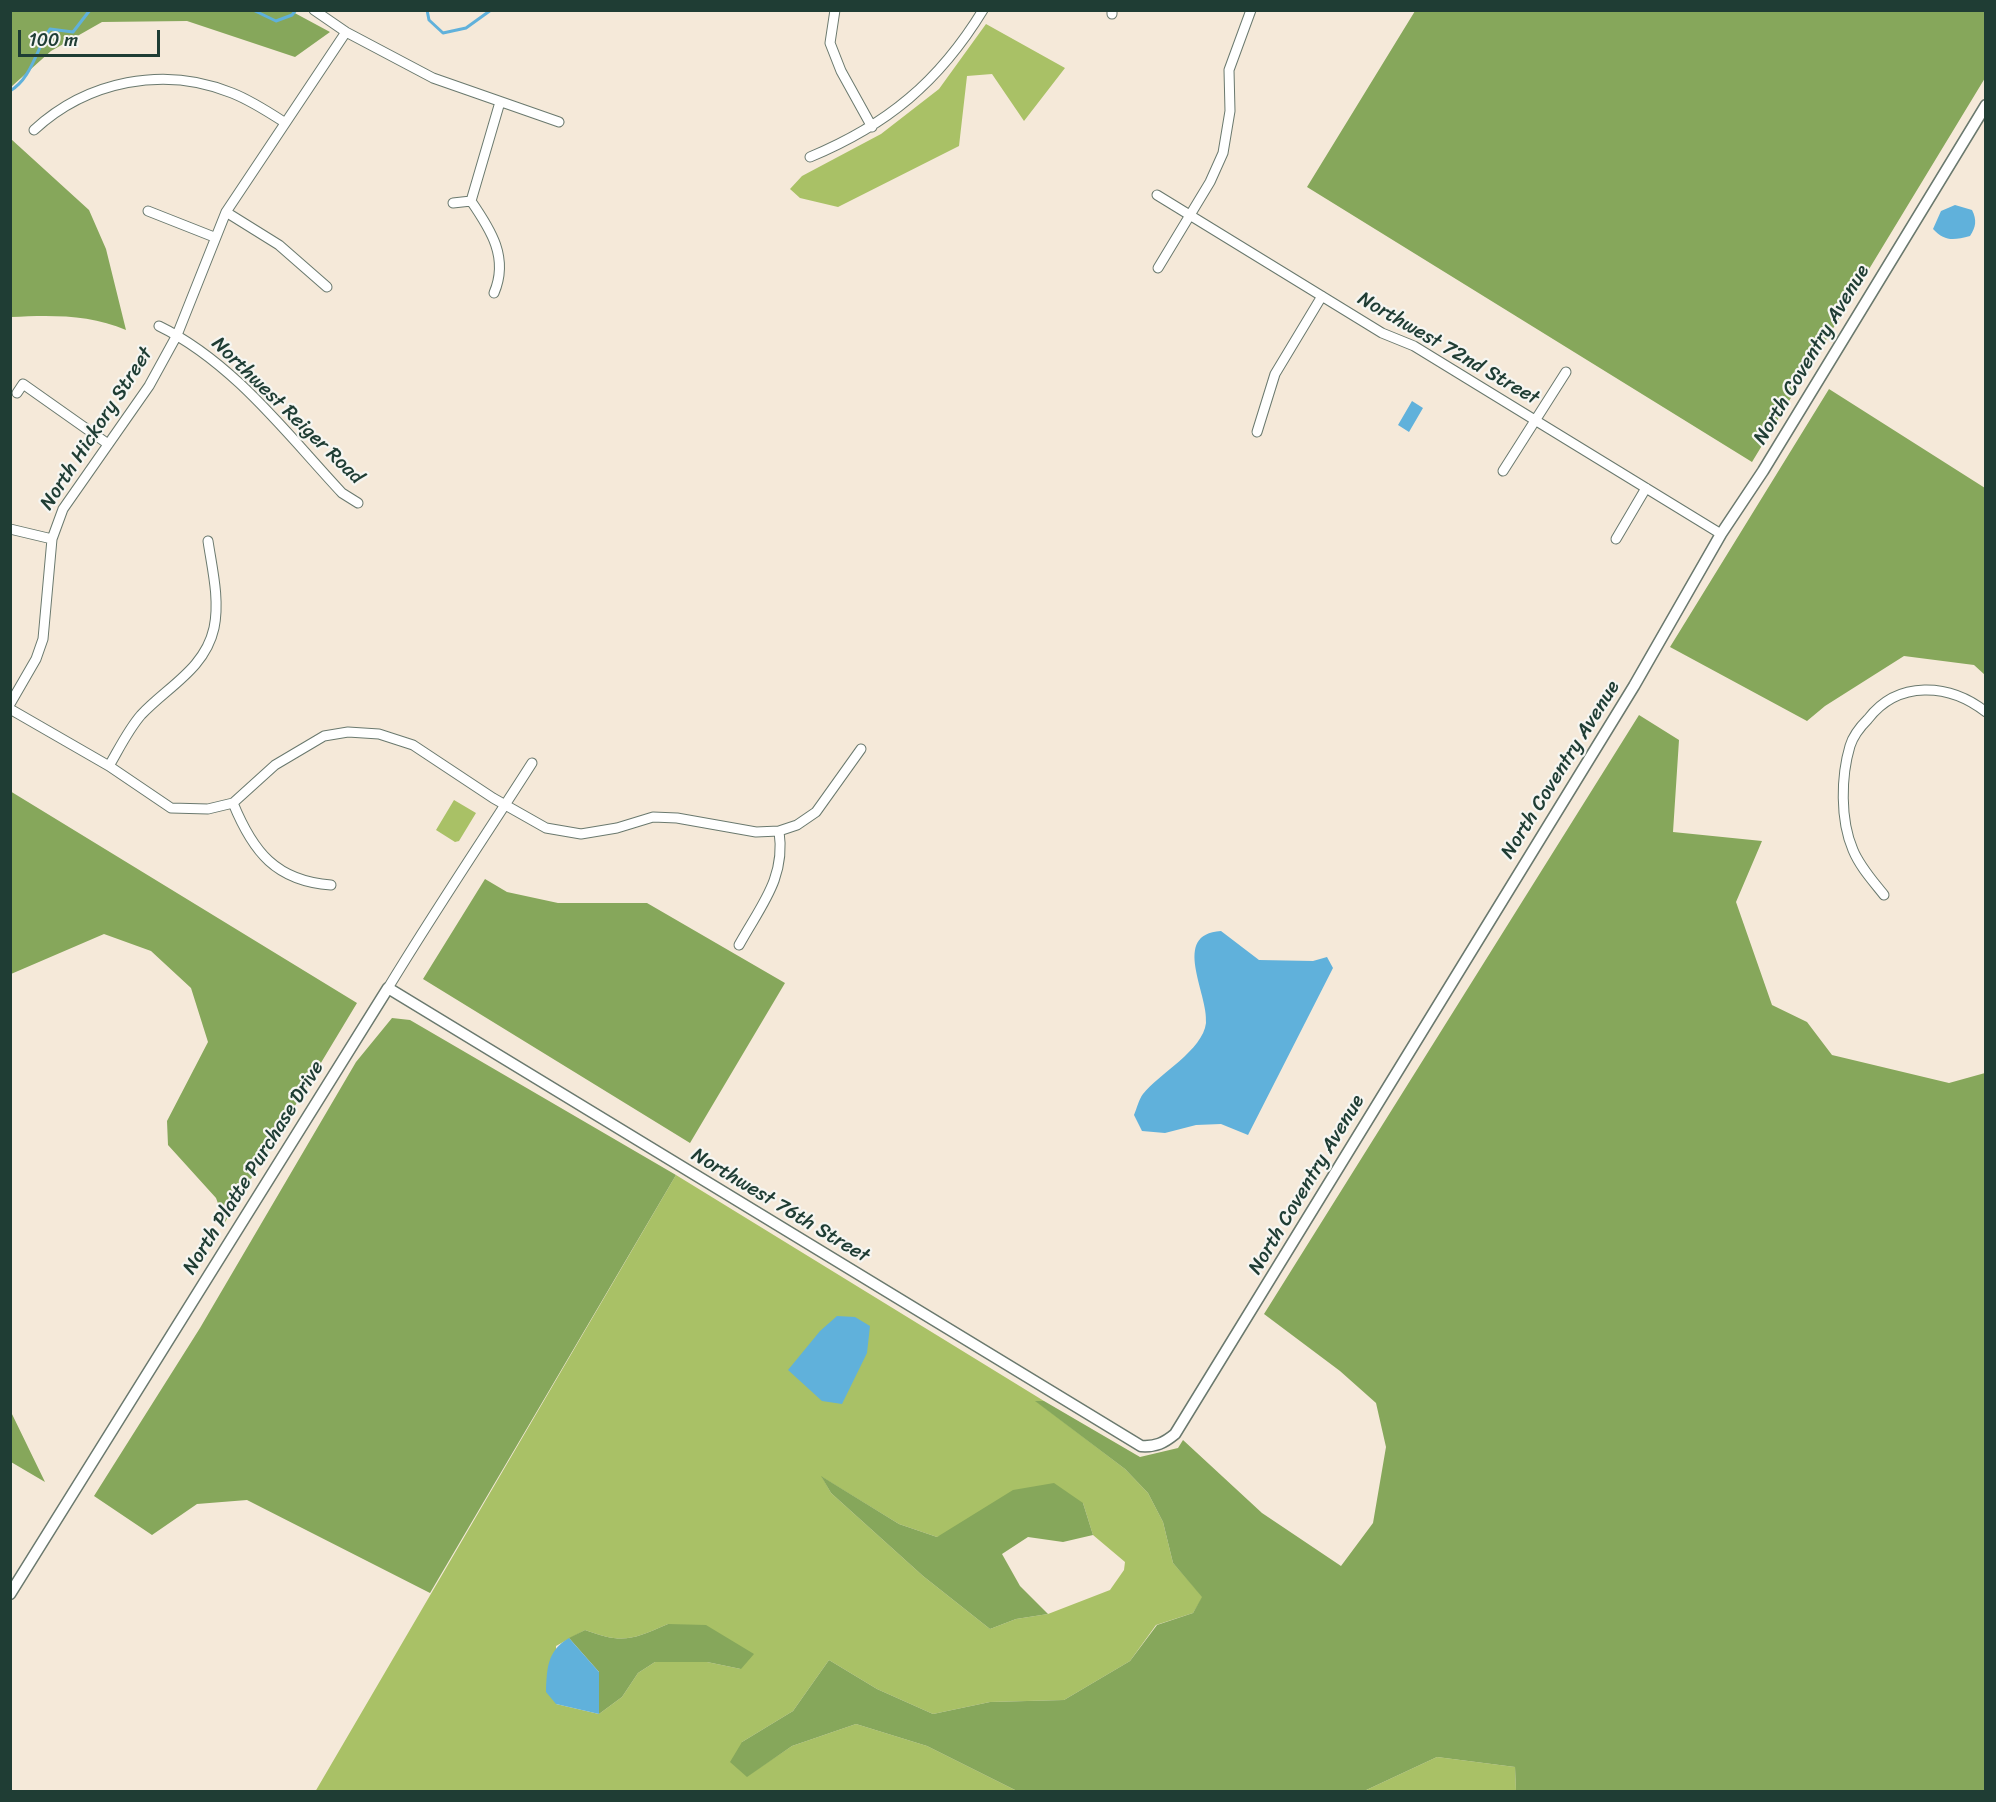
<!DOCTYPE html>
<style>
body{margin:0}
#map{position:relative;width:1996px;height:1802px;overflow:hidden;background:#f5e9d9;font-family:Sriracha,sans-serif}
canvas{display:block}
.frame{position:absolute;inset:0;border:12px solid #1f3d34;pointer-events:none}
.scale{position:absolute;left:18px;top:30px;width:142px;height:27px;box-sizing:border-box;border:3px solid #1f3d34;border-top:0;padding-left:8px;font-size:18px;line-height:21px;white-space:nowrap;color:#1f3d34;-webkit-text-stroke:4px #f6f6f2;paint-order:stroke}
</style>
<div id="map">
<canvas width="1996" height="1802"></canvas>
<div class="frame"></div>
<div class="scale">100 m</div>
</div>
<script>
const g = document.querySelector('canvas').getContext('2d');
g.lineJoin = 'round';
function paint(path, color) {
  g.fillStyle = color;
  g.fill(path, 'evenodd');
}
function strokePath(path, color, width, dash) {
  g.strokeStyle = color;
  g.lineWidth = width;
  g.lineCap = dash ? 'butt' : 'round';
  g.setLineDash(dash || []);
  g.stroke(path);
}
function write(font, color, halo, rows, align = 'center') {
  g.font = font + ' Sriracha,sans-serif';
  g.lineWidth = 4.5;
  g.setLineDash([]);
  g.textBaseline = 'middle';
  g.strokeStyle = halo;
  g.fillStyle = color;
  for (const [text, x, y, turn = 0] of rows) {
    g.save();
    g.translate(x, y);
    g.rotate((+turn || 0) * Math.PI / 180);
    g.textAlign = isNaN(turn) ? turn : align;
    if (halo) g.strokeText(text, 0, 0);
    g.fillText(text, 0, 0);
    g.restore();
  }
}
const green = new Path2D(`
 M986,24L1065,68L1024,121L992,74L967,76L959,146L838,207L800,198L790,189L802,176L881,134L939,89Z
 M454,800L476,813L459,841L455,842L436,830Z
 M676,1175L1044,1401H1036L1125,1469L1148,1493L1163,1522L1173,1563L1203,1597L1193,1613L1156,1625L1130,1661L1064,1700L990,1702L933,1714L877,1689L829,1660L793,1711L742,1742L747,1776L792,1746L856,1724L927,1746L1017,1791L315,1792ZM822,1477L899,1524L937,1537L1083,1503L1093,1535L1125,1562L1124,1570L1110,1590L1048,1614L1016,1619L990,1629L923,1576L831,1493ZM668,1624L741,1669L707,1662H655L638,1673L622,1697L599,1714L556,1704V1646L585,1630C623,1644 631,1640 668,1624Z
 M1437,1757L1515,1767L1516,1791L1362,1792Z`);
const forest = new Path2D(`
 M11,10L291,11L330,32L295,57L187,21L102,22L51,51L11,87Z
 M1415,11H1985V78L1752,462L1307,187Z
 M11,139L89,210L106,249L126,330C90,314 49,315 11,317Z
 M1829,389L1985,488V675L1974,665L1904,656L1825,706L1807,721L1670,647Z
 M1639,715L1679,740L1673,832L1762,841L1736,902L1772,1005L1807,1022L1832,1055L1949,1083L1985,1073V1791H1516L1515,1767L1437,1757L1362,1792L1017,1791L927,1746L856,1724L792,1746L747,1777L730,1762L742,1742L793,1711L829,1660L877,1689L933,1714L990,1702L1064,1700L1130,1661L1157,1625L1193,1613L1202,1597L1173,1563L1163,1522L1148,1493L1125,1469L1035,1401H1044L1140,1457L1178,1448L1183,1440L1262,1513L1341,1566L1373,1523L1386,1447L1376,1403L1340,1371L1264,1314Z
 M10,791L357,1003L225,1222L216,1198L168,1145L167,1121L208,1042L191,988L151,951L104,934L11,974Z
 M485,879L507,892L558,903H647L785,983L690,1143L423,979Z
 M392,1018L410,1020L676,1175L430,1593L247,1500L197,1504L152,1535L94,1496L200,1328L356,1062Z
 M11,1412L45,1482L11,1462Z
 M821,1476L899,1524L937,1537L1013,1490L1054,1483L1083,1503L1093,1535L1063,1542L1028,1537L1002,1554L1020,1586L1048,1614L1016,1619L990,1629L923,1576L831,1493Z
 M668,1624L706,1625L754,1654L741,1669L707,1662H655L638,1673L622,1697L599,1714V1672L569,1638L585,1630C623,1644 631,1640 668,1624Z`);
const water = new Path2D(`
 M1955,205L1972,210C1977,220 1976,227 1970,236C1954,240 1945,242 1933,229L1941,211Z
 M1412,401L1423,408L1409,432L1398,425Z
 M1221,931L1259,960L1313,961L1327,957L1333,968L1248,1135L1221,1124L1196,1125L1165,1133L1142,1131L1134,1115C1137,1108 1139,1099 1143,1094C1159,1074 1203,1050 1206,1023C1209,994 1170,934 1221,931Z
 M837,1316L855,1317L870,1326L867,1353L842,1404L822,1401L788,1370L820,1331Z
 M569,1638L599,1672V1714L556,1704L546,1692C547,1668 547,1651 569,1638Z`);
const stream = new Path2D(`
 M253,10L276,21L292,15L296,10
 M427,10L429,20L443,33L466,28L491,10
 M10,91C32,78 36,49 50,29L73,32L90,10`);
const minor = new Path2D(`
 M314,10L346,32L433,78L559,122
 M835,10L830,43L841,71L872,127
 M1112,10V14
 M34,130C87,81 164,65 232,93C250,100 267,111 284,122
 M810,157C887,125 939,82 983,10
 M1157,195L1382,333L1414,346L1721,534
 M453,203L471,201
 M148,211L214,237
 M226,212L279,245L327,287
 M1158,268L1210,182L1223,153L1230,111L1229,70L1251,10
 M494,293C509,258 491,230 471,201L500,102
 M159,326C233,362 287,434 342,493L358,503
 M17,393L23,384L108,444
 M1257,432L1275,374L1322,296
 M1503,471L1566,372
 M10,529L52,539
 M1616,539L1646,488
 M10,704L36,659L43,639L52,539L63,509L149,386L177,335L226,212L346,32
 M10,709L109,766L171,808L208,809L233,803L275,765L324,736L348,732L379,734L413,745L493,798L546,828L581,834L617,828L653,817L677,818L756,832L779,831L797,825L816,812L861,749
 M109,766C119,749 128,730 141,715C167,687 205,669 214,628C220,600 212,568 208,541
 M233,803C253,852 276,881 331,885
 M1884,895C1873,881 1860,867 1853,850C1840,820 1841,776 1850,746C1853,736 1861,726 1868,719C1898,680 1949,683 1986,712
 M739,945C761,905 786,878 779,831
 M388,988C434,912 484,838 532,763`);
const tertiary = new Path2D(`
 M10,1594L388,988L1141,1446C1156,1447 1164,1443 1175,1434L1634,686L1721,534L1763,471L1986,105`);
const streetNames = [
 ["Northwest 72nd Street",1448,349,30],
 ["North Coventry Avenue",1812,355,-59],
 ["Northwest Reiger Road",287,411,44],
 ["North Hickory Street",97,429,-57],
 ["North Coventry Avenue",1561,770,-58],
 ["North Platte Purchase Drive",254,1168,-58],
 ["North Coventry Avenue",1307,1185,-59],
 ["Northwest 76th Street",780,1206,31]
];
paint(green, '#a9c166');
paint(forest, '#86a75b');
paint(water, '#60b1db');
strokePath(stream, '#60b1db', 3);
strokePath(minor, '#6a796e', 11);
strokePath(tertiary, '#6a796e', 13);
strokePath(minor, '#fff', 9);
strokePath(tertiary, '#fff', 10);
write('20px', '#1f3d34', '#f6f6f2', streetNames);
</script>
